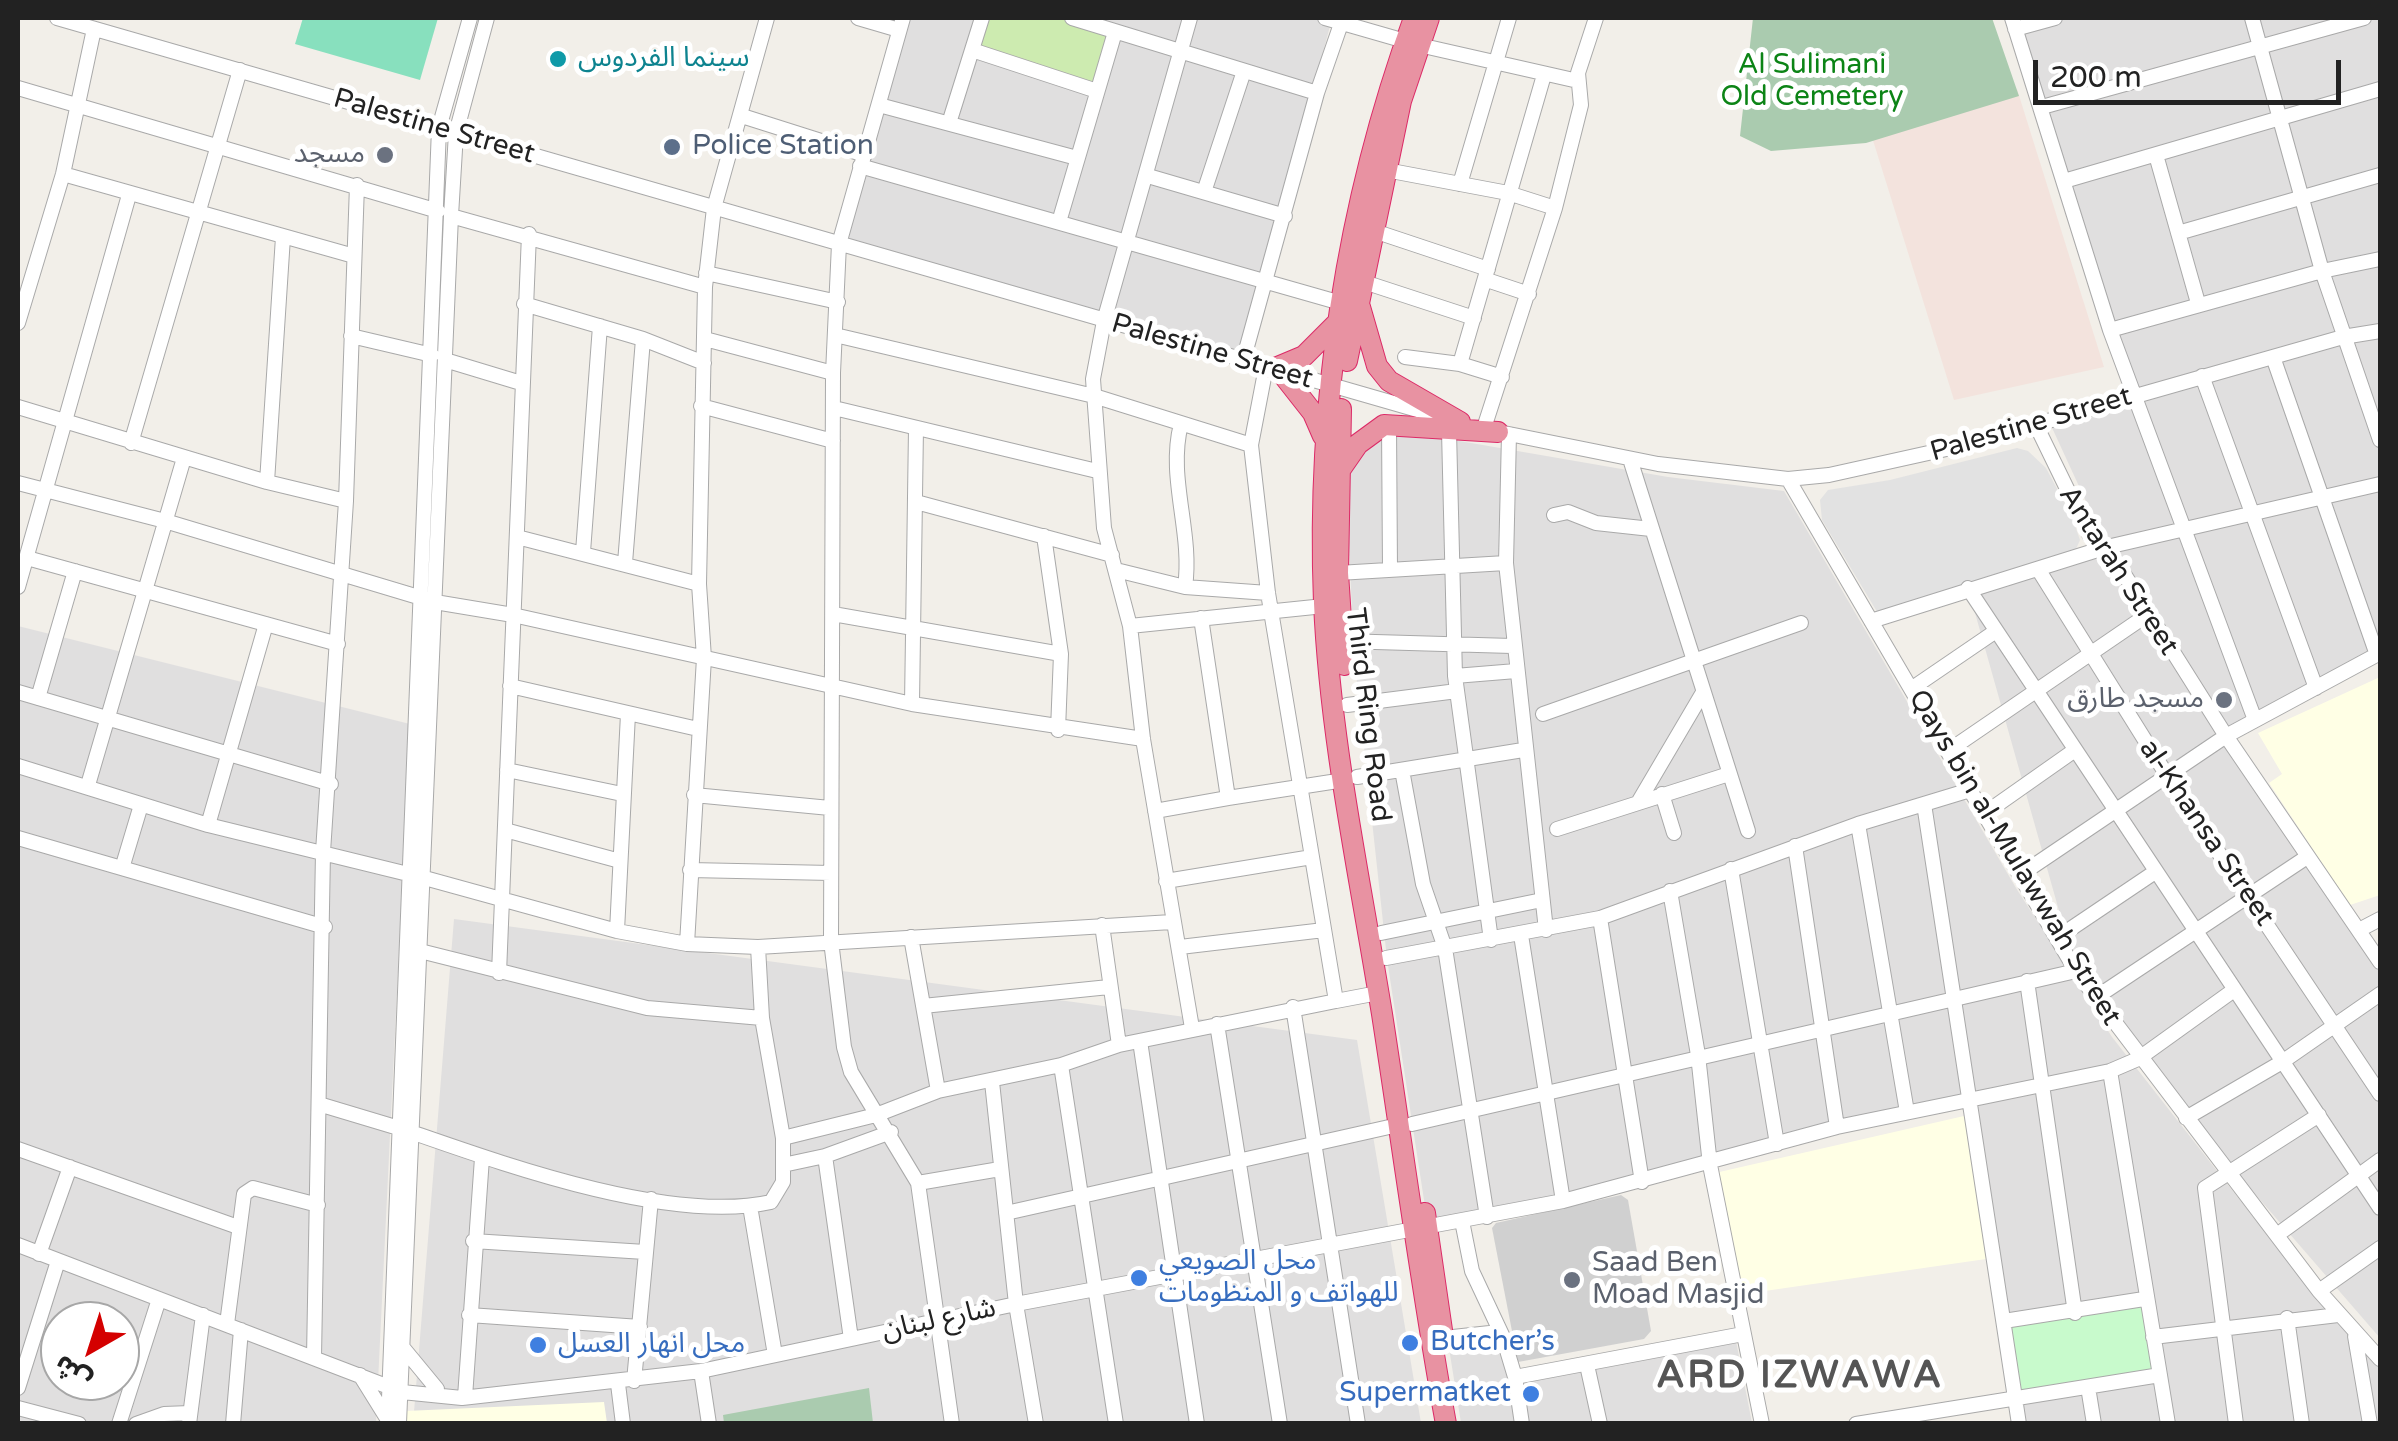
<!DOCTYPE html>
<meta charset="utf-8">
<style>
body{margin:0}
#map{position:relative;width:2398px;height:1441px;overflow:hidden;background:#f2efe9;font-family:"Varela Round","Noto Sans Arabic",sans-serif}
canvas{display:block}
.frame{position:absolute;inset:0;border:20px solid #222;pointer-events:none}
.north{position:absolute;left:40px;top:1301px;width:100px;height:100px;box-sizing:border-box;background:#fff;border:2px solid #a7a7a7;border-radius:50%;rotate:219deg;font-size:28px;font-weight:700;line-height:40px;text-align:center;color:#222}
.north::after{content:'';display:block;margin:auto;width:35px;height:45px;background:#d40000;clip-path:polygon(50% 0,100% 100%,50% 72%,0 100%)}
.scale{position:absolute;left:2033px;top:60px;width:308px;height:45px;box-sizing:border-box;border:5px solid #222;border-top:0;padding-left:12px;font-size:30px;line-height:35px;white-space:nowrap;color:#222;-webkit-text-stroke:8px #fff;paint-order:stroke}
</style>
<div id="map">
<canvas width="2398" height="1441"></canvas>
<div class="frame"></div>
<div class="north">ش</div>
<div class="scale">200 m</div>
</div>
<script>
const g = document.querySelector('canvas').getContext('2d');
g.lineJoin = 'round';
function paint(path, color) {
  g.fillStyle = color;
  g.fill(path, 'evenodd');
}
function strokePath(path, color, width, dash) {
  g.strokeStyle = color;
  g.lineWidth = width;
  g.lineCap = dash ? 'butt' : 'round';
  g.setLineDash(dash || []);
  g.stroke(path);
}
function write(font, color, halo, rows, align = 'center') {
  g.font = font + ' "Varela Round","Noto Sans Arabic",sans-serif';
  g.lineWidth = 10;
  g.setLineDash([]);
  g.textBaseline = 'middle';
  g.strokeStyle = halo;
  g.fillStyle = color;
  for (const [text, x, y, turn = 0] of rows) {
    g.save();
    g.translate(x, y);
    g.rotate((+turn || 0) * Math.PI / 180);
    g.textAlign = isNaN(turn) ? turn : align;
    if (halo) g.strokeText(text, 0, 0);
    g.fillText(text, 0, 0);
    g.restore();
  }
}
const residential = new Path2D(`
 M904,18H1332L1243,361L839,244Z
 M2012,18H2380V661L2226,736L2380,962V1338L2138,1059L2076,971L1968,588L2107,547L2048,419L2131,394Z
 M1383,432L1419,434L1668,477L1784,491L2016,888L2112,1037L2334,1320L2380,1365V1423H2026L2005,1321L1972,1099L1428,1226L1387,959L1354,655L1346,480L1357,456Z
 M18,626L410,724L376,1423L18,1424ZM60,1321H120V1381H60Z
 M454,919L1357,1040L1421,1423L413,1424Z
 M1493,1340L1510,1375L1736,1341L1752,1423H1461L1448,1342Z`);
const education = new Path2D(`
 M2380,677V895L2350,905L2269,783L2282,774L2258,733Z
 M1964,1116L1986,1259L1744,1294L1715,1173Z
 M604,1402L607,1423L405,1424L406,1411Z`);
const religious = new Path2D(`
 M1621,1195L1628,1200L1651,1331L1644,1339L1518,1362L1492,1228L1496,1223Z`);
const military = new Path2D(`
 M2017,89L2104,367L1954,400L1871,134Z`);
const grass = new Path2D(`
 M982,18H1070L1114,32L1097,91L973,50Z`);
const cemetery = new Path2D(`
 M1753,18H1992L2019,96L1866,143L1771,151L1740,136Z
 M869,1388L873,1423H724L723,1415Z`);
const park = new Path2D(`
 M2144,1299L2160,1375L2014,1395L2004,1321Z`);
const pitch = new Path2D(`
 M303,18H438L420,80L295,44Z`);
const parking = new Path2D(`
 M2017,448L2028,451L2046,468L2072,517L2080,540L2076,549L1879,615L1822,520L1820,500L1828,490L1890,480Z`);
const minor = new Path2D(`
 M57,18L1435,415
 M858,18L899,30
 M903,18L839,244L833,373L831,941L844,1047L851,1072L918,1183L952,1424
 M1072,18L1317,93
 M1190,18L1104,321L1093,379L1104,528L1130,626L1143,739L1192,1028
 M1325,18L1405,41
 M2012,18L2110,330L2255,720
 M2252,18L2322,271L2380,440
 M2015,29L2055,18
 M1419,45L1578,81
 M972,50L1097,91
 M18,88L438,211
 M879,105L1077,158
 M2042,107L2364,18
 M742,116L865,155
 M950,120L982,18
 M2156,155L2198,303
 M860,166L1341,303
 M1386,170L1508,193L1555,208
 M63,174L354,256
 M1148,176L1285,216
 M2064,181L2380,89
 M1460,184L1509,18
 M1204,192L1244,71
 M451,216L705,287
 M1059,222L1115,32
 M1374,231L1488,269
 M2178,233L2380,175
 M706,273L838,302
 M1487,280L1529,294
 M1364,282L1474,318
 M524,304L643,339L704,363
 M18,323L63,174L94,29
 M2110,330L2322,271L2380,259
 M835,335L1094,396L1251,445
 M351,336L432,355
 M705,339L833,373
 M1405,357L1460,364
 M2273,357L2377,655
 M445,360L521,383
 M1243,361L1317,93L1343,18
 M2202,376L2316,688
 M1502,377L1460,364L1544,75
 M701,406L833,441
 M18,407L267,482L346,501
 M834,408L1097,471
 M2035,423L2090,536L2107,547L2226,736L2380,962
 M1181,424C1167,478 1193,532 1185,587L1268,593
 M1389,425L1390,569
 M1484,428L1555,208L1581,105L1578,73L1596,18
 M1489,430L1658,464L1788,479L1829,475L1960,446L2343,337L2380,331
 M1449,431L1455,676L1491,940
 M1509,434L1506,563L1546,930
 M131,443L240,70
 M1630,459L1748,831
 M1788,479L2076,971L2319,1291L2380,1359
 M267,482L283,237
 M18,483L165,521L435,602L513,615L912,704L1143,739
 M916,502L1112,555
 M1554,515L1568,512L1596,523L1651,529
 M1044,536L1061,654L1058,730
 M517,537L699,584
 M583,552L600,326
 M27,558L338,644
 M625,563L643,339
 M2038,569L2168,777L2380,1094
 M1116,570L1185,587
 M1338,573L1506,563
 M18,587L129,195
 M1968,588L2380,1208
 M833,614L1061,654
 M1201,618L1228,798L1344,780
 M1871,621L2107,547L2380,484
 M1130,626L1324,606
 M1341,641L1512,646
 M1455,676L1516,671
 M510,686L698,729
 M1911,689L1996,631
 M18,692L331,784
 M38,698L75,571
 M912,704L916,428
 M1347,705L1457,691
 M1543,714L1801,623
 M1948,751L2147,615
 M18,766L208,825L408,874
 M507,770L622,794
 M1402,770L1423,884L1445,948L1487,1217
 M1357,777L1523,750
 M88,785L184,458
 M1662,794L1674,833
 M694,795L830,808
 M1639,801L1702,694
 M1924,804L2019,1424
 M1155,811L1228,798
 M1984,814L2075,750
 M1858,824L1907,1112
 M208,825L266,624
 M1557,829L1729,774
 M505,830L620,861
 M18,838L325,927
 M1795,846L1837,1127
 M123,865L141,805
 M1731,869L1777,1144
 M690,870L831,873
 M2020,875L2226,736L2380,653
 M421,877L617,931L687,944L758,947L1172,922
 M1166,881L1312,857
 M1670,891L1698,1055L1710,1165L1762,1424
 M1600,918L1642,1182
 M1102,925L1119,1045
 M2359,930L2380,919
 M617,931L628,714
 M1381,933L1542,900
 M1521,935L1563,1201
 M911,937L938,1091
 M2057,938L2155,872
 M687,944L704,658L699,584L705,287L714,208L767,18
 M758,947L762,1018L783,1138L876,1115L938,1091L1061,1065L1119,1045L1336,1001L1268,593L1251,445L1266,367
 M1180,947L1324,930
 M420,951L647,1008L762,1018
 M1386,958L1600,918L1858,824L1970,790
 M499,973L529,234
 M2027,981L2075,1313
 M2095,998L2307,857
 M1336,1001L1378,993
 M923,1006L1109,987
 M1293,1007L1358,1424
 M1217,1024L1280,1424
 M1140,1041L1197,1424
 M1061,1065L1116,1424
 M2110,1071L2168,1424
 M992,1082L1016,1304L1036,1424
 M322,1105L402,1129
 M2186,1118L2282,1062L2380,994
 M1412,1124L2076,971
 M414,1133C509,1166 672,1224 771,1202L783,1182V1138
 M18,1149L238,1227
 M783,1165L825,1156
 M918,1183L1000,1169
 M750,1206L775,1355
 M1006,1213L1398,1125
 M1462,1221L1472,1271L1503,1337L1515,1377L1522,1424
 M2277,1235L2380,1160
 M473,1241L645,1252
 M18,1245L402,1392L462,1398L701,1371L1016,1304L1563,1201L1837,1127L2110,1071L2138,1059L2234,990
 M39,1254L70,1167
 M2319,1291L2380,1248
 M469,1315L640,1327
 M2287,1318L2302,1424
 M2004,1321L2144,1299
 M227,1324L244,1194L253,1188L318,1205
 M2355,1336L2370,1424
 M2153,1337L2338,1315
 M1444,1338L1499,1332
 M851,1339L825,1156L891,1132
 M404,1349L437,1389
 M314,1357L323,852L346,501L357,185
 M1587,1365L1600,1424
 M701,1371L709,1424
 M360,1375L388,1420
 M1515,1377L1743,1334
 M634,1381L651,1199
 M618,1384L623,1424
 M2088,1387L2094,1424
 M18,1388L58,1261
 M465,1397L482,1158
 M18,1408L79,1424
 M119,1424L159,1299
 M136,1424L164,1414L190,1413
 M189,1424L203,1315
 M233,1424L241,1330
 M388,1424L439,128L470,18
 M399,1424L451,216L456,133L487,18
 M1856,1424L2160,1375
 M2236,1424L2205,1188L2319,1115`);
const highway = new Path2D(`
 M1414,18C1346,204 1316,405 1324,603C1330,740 1360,878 1382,1014C1403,1150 1421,1287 1446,1424
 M1360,307L1377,366L1389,381L1460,422
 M1347,361L1401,101L1429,18
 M1273,369L1304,356L1339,321
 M1280,371L1313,413L1323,436
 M1341,409L1338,573L1344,665
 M1340,470L1358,444L1384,425L1498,432
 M1425,1213L1443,1337`);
const markers = [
 [558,59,10,"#0f9aa8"],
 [672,147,10,"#5c6f8a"],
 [385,155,10,"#6b7280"],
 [2224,700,10,"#6b7280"],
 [1139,1278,10,"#3f7fe0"],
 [1572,1280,10,"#6b7280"],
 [1410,1343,10,"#3f7fe0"],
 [538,1345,10,"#3f7fe0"],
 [1531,1394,10,"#3f7fe0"]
];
const cultureNames = [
 ["سينما الفردوس",578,59]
];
const parkNames = [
 ["Al Sulimani",1812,66],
 ["Old Cemetery",1812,98]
];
const streetNames = [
 ["Palestine Street",434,127,16],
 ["Palestine Street",1212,352,16],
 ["Palestine Street",2031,425,-16],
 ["Antarah Street",2118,571,57],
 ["Third Ring Road",1367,715,83],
 ["al-Khansa Street",2206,833,56],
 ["Qays bin al-Mulawwah Street",2014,858,59],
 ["شارع لبنان",939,1320,-12]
];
const serviceNames = [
 ["Police Station",692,147]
];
const worshipNames = [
 ["مسجد",365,155],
 ["مسجد طارق",2204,700],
 ["Saad Ben",1592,1264,"left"],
 ["Moad Masjid",1592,1296,"left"]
];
const shopNames = [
 ["محل الصويعي",1159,1262],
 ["للهواتف و المنظومات",1159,1294],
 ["Butcher’s",1430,1343],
 ["محل انهار العسل",558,1345],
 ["Supermatket",1511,1394,"right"]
];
const districtNames = [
 ["ARD IZWAWA",1800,1377]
];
paint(residential, '#e0dfdf');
paint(education, '#ffffe5');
paint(religious, '#d0d0d0');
paint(military, '#f3e3dd');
paint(grass, '#cdebb0');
paint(cemetery, '#aacbaf');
paint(park, '#c8facc');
paint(pitch, '#88e0be');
paint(parking, '#e2e2e2');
strokePath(minor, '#a9a9a9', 16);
strokePath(highway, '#dc2a67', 22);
strokePath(minor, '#fff', 14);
strokePath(highway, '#e892a2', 20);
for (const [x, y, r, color] of markers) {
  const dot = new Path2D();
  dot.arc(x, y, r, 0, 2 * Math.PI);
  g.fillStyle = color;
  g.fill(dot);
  strokePath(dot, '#fff', 4);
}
write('28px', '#0d838f', '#fff', cultureNames, 'left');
write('28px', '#0c8416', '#fff', parkNames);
write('28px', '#222', '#fff', streetNames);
write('28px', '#4e5e75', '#fff', serviceNames, 'left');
write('28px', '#5b616d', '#fff', worshipNames, 'right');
write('28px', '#366cbe', '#fff', shopNames, 'left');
g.letterSpacing = '2.5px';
write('bold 38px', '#555', '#fff', districtNames);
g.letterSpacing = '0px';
</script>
